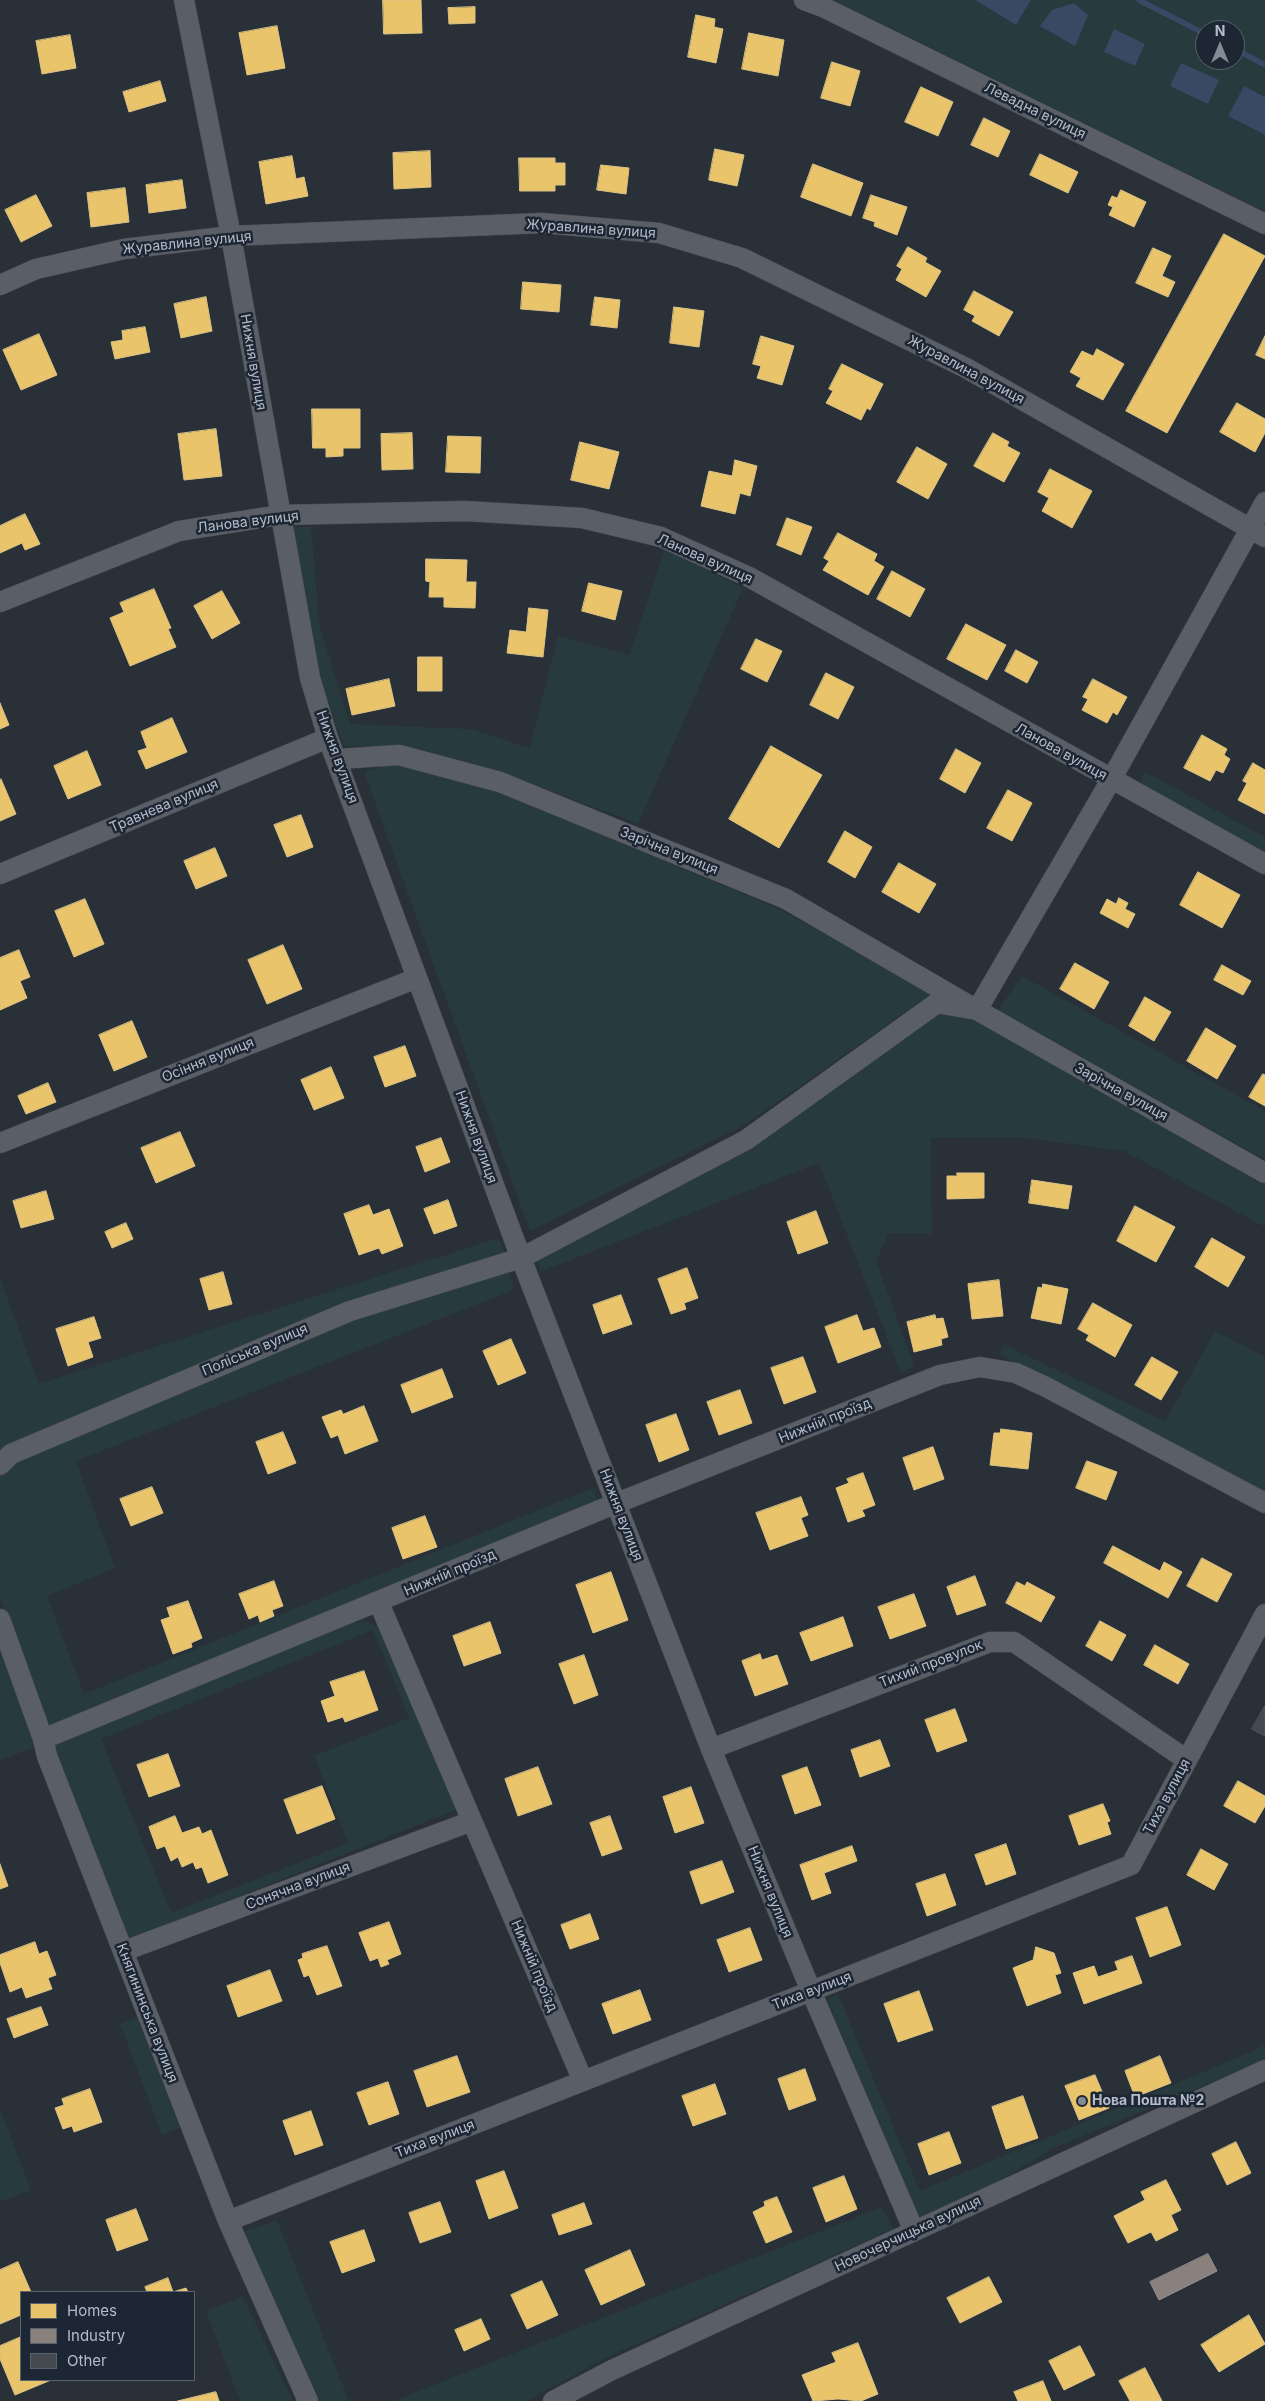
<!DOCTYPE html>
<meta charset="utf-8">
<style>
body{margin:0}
#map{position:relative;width:1265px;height:2401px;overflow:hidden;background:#2a3038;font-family:Inter,sans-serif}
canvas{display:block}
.legend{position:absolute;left:20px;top:2291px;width:175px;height:90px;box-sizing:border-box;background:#1d2633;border:1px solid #59626f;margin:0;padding:6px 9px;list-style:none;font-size:15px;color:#b4bcc9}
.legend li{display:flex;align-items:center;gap:10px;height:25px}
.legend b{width:25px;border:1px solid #59626f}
.north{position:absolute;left:1195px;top:20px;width:50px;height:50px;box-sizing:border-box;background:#1d2633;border:1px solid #59626f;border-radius:50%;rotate:0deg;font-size:14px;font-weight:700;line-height:20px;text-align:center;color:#b4bcc9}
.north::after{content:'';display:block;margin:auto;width:18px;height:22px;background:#848b96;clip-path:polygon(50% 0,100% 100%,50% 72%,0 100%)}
</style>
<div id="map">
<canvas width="1265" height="2401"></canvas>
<ul class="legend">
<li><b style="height:14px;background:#e9c46a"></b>Homes</li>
<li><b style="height:14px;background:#8a817c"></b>Industry</li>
<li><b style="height:14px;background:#444950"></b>Other</li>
</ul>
<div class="north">N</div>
</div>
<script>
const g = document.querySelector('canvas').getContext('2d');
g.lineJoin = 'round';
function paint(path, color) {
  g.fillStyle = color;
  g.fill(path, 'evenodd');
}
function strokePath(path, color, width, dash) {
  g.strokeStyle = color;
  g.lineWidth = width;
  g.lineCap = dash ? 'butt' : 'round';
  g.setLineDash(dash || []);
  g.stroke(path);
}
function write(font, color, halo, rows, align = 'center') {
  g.font = font + ' Inter,sans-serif';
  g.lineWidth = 5;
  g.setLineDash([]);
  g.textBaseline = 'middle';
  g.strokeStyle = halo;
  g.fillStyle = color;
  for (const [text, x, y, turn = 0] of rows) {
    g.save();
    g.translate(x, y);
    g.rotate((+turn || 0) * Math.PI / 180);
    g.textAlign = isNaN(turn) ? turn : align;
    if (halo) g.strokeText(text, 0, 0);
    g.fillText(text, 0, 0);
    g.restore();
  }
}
const green = new Path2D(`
 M834,0H975L1016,25L1031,0H1265V97L1244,87L1228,116L1265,135V212ZM1205,30H1235V60H1205Z
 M292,527H311L319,624L350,724L471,729L530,748L558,636L629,655L665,549L743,588L638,824L504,773L400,746H344L318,674Z
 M399,762L497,790L783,911L933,993L741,1127L530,1231L364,772Z
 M1145,772L1265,837V853L1139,785Z
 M1022,976L1265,1111V1160L998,1010Z
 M939,1013L981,1020L1265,1186V1227L1124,1151L1019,1137L931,1138L932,1234L889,1233L876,1261L914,1366L901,1373L819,1163L540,1272L538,1258L751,1149Z
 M499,1238L505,1255L0,1453V1278L39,1384Z
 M509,1273L514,1290L76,1461L115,1568L47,1596L84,1694L593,1488L598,1502L48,1731L0,1599V1474L15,1459L354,1318Z
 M1215,1331L1265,1357V1492L1000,1355L1004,1345L1165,1421Z
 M368,1621L384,1631L458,1809L129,1940L52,1743L345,1624ZM373,1630L409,1718L314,1756L348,1843L171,1913L101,1739Z
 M0,1648L36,1747L0,1760Z
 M838,1994L920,2191L1253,2051L1265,2044V2060L1054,2148L986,2188L919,2217L827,2000Z
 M137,2017L180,2128L162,2135L120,2024Z
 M0,2109L31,2190L0,2202Z
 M882,2207L893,2229L605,2358L527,2401H394Z
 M277,2220L349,2401H320L243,2232Z
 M243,2297L293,2401H240L206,2311Z`);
const water = new Path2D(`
 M975,0H1031L1016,25Z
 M1074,3L1088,15L1075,46L1040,26L1052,10Z
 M1114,29L1145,44L1135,66L1104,52Z
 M1181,63L1219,80L1208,104L1170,86Z
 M1244,86L1265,97V135L1228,116Z`);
const homes = new Path2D(`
 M383,0H421L422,33L384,34Z
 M475,7V23L449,24L448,8Z
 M696,15L715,19L714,27L723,29L716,63L688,57Z
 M277,26L285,68L247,75L239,33Z
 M749,33L784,40L778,76L742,69Z
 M70,35L76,68L42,74L36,41Z
 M832,62L860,71L850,106L821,98Z
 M160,81L166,101L129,112L123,92Z
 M921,87L953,102L938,136L905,122Z
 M984,118L1010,131L998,157L971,145Z
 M715,149L744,155L737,186L709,180Z
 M430,151L431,187L394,189L393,153Z
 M1040,154L1078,172L1068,193L1030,175Z
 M292,156L296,179L304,177L308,196L266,204L259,162Z
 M519,158H555V163H565V185H555V191H520Z
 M813,164L863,183L851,216L801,197Z
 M601,165L629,168L626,194L597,190Z
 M182,180L186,208L149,213L146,185Z
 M125,188L129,222L91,227L87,193Z
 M1121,190L1146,202L1134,227L1109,215L1113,207L1108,205L1112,196L1117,198Z
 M36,195L52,226L21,242L5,210Z
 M871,195L907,207L897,235L874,226L875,222L863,218Z
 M1224,234L1265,256L1167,433L1126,411Z
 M908,247L927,258L925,262L941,271L926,297L896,280L902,269L897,266Z
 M1153,248L1171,256L1162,276L1175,282L1168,297L1136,283Z
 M523,282L561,285L559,312L521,309Z
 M974,291L1013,312L999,336L972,321L975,316L964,310Z
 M206,297L212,331L181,338L174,304Z
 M595,297L620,300L617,328L591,325Z
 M674,307L704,311L699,347L670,343Z
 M145,327L150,352L115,359L111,342L123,340L122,331Z
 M39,334L57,375L21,390L3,350Z
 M761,336L794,346L782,385L757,378L761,366L753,364Z
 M1265,336V359L1256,355Z
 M1097,349L1124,364L1103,400L1076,386L1081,378L1070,372L1082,351L1093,356Z
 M842,364L883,384L870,410L867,408L861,420L826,403L833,391L829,389Z
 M1237,403L1265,419V433L1255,452L1220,432Z
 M312,409H360V448H343V456L326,457V448H313Z
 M216,429L222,476L184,480L178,434Z
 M412,433L413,469L382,470L381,434Z
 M993,433L1009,442L1007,446L1020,453L1004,482L974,466Z
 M448,436L481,437L480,473L446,472Z
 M580,442L619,452L609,489L571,480Z
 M917,447L947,464L928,499L897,482Z
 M735,460L757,466L750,496L740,493L735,514L701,506L709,471L732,476Z
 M1050,469L1092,491L1072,528L1042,511L1049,498L1038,492Z
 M25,514L40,544L25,550L22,543L0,553V526Z
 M787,518L812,527L801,555L777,545Z
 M838,533L877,554L874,561L884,567L868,595L823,570L829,561L824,558Z
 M426,559L467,560L466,582H476L475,608L444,607V597H429L430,582L426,581Z
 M892,571L925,589L910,617L877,599Z
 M589,583L622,591L615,620L582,611Z
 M154,589L171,628L168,629L176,647L130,666L110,618L124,612L120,603Z
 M222,591L240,623L212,639L194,606Z
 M529,608L548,610L543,657L507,653L510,630L526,632Z
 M966,624L1006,645L987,680L947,659Z
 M756,639L782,651L767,682L741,669Z
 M1016,650L1038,662L1027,683L1005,671Z
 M418,657H442V691H418Z
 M826,673L854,687L838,719L810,705Z
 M389,679L395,706L352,715L346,689Z
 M1093,679L1127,697L1117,715L1113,712L1107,723L1082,710L1088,699L1083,697Z
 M0,703L9,725L0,729Z
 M172,718L187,752L146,769L138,751L147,748L141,732Z
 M1202,735L1227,749L1224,755L1230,759L1223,773L1216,770L1210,781L1184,768Z
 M771,746L822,775L779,848L729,819Z
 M956,749L981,763L965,793L940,779Z
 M87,751L101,785L68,799L54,766Z
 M1253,763L1265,770V814L1238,800L1247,783L1243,781Z
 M1,779L16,814L0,821V780Z
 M1008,790L1032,803L1012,841L987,828Z
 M301,815L313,847L287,857L274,825Z
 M845,831L872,847L855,878L828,862Z
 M215,848L227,876L196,889L184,861Z
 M899,863L936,884L919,913L882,892Z
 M1198,872L1240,895L1222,928L1180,905Z
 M1119,898L1128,903L1125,909L1135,914L1128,928L1100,913L1107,899L1116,904Z
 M85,899L104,944L74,957L55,911Z
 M283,945L302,989L267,1004L248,960Z
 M19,950L30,977L20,981L27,998L0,1010V958Z
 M1075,963L1109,982L1094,1009L1060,989Z
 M1222,965L1251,981L1243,995L1214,980Z
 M1145,997L1171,1012L1154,1041L1129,1026Z
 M132,1021L147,1057L114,1071L99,1035Z
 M1206,1028L1236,1046L1217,1079L1187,1061Z
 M405,1046L416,1076L385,1087L374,1057Z
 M331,1067L344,1098L314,1110L301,1080Z
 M1263,1074L1265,1075V1106L1249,1097Z
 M48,1083L56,1102L26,1114L18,1096Z
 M180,1132L195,1166L156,1183L141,1148Z
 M441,1138L450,1162L425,1172L416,1147Z
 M957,1173H984V1198L947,1199V1176H957Z
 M1032,1180L1072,1186L1068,1209L1029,1203Z
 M46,1191L54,1219L21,1228L13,1201Z
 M448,1200L457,1226L434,1234L424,1209Z
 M369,1205L373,1215L389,1209L403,1246L382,1254L379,1248L359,1255L344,1214Z
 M1135,1206L1175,1227L1156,1262L1117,1241Z
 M816,1211L828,1243L798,1254L787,1222Z
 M126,1223L133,1239L112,1248L105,1232Z
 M1212,1238L1245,1257L1228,1287L1195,1267Z
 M687,1268L698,1298L684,1303L686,1309L671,1314L658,1279Z
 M223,1272L232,1304L209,1310L200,1279Z
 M999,1280L1003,1316L972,1319L968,1284Z
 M1043,1284L1068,1289L1061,1324L1031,1318L1038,1287L1042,1288Z
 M621,1295L632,1324L603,1334L593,1305Z
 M1093,1303L1132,1325L1115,1357L1086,1340L1089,1335L1078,1329Z
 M857,1315L863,1331L874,1328L881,1347L838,1363L825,1327Z
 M935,1315L936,1319L943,1318L948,1337L941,1339L942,1345L914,1352L907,1322Z
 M94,1317L101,1338L88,1342L93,1357L68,1366L56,1329Z
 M511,1339L526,1373L498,1385L483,1351Z
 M803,1357L816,1392L784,1404L771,1368Z
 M1152,1357L1178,1372L1161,1400L1135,1385Z
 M442,1369L453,1397L412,1413L401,1385Z
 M740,1390L752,1423L719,1435L707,1402Z
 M364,1406L378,1441L345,1454L338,1435L331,1438L322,1417L341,1410L343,1414Z
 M676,1414L689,1450L659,1462L646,1425Z
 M1001,1429L1032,1433L1028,1469L990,1465L994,1433H1000Z
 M283,1432L296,1463L268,1474L256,1442Z
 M933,1447L944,1479L914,1490L903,1458Z
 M1087,1461L1117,1472L1106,1500L1076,1488Z
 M863,1473L875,1505L862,1510L865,1516L848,1522L836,1488L849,1483L847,1479Z
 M152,1487L163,1513L131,1526L120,1499Z
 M801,1497L808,1515L801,1518L808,1536L770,1550L756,1513Z
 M425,1516L437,1547L403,1559L392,1528Z
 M1113,1546L1160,1571L1164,1562L1182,1572L1168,1598L1104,1563Z
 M1202,1558L1232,1574L1217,1602L1187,1586Z
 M611,1572L628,1620L593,1633L576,1585Z
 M975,1576L986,1605L957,1615L947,1587Z
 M274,1581L283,1606L272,1610L274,1616L260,1622L258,1615L249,1619L239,1594Z
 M1017,1582L1025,1586L1027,1582L1055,1597L1041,1622L1006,1603Z
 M914,1594L926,1626L890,1639L878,1607Z
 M188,1601L202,1638L191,1643L192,1647L173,1654L161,1620L170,1617L167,1608Z
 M843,1617L853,1646L811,1661L800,1633Z
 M1100,1621L1126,1635L1112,1661L1086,1646Z
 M490,1622L501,1653L464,1666L453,1636Z
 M1155,1645L1189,1664L1178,1684L1144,1665Z
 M760,1654L762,1660L777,1655L788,1684L755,1696L742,1661Z
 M584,1655L598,1695L574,1704L559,1664Z
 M364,1671L378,1710L345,1722L343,1717L328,1722L321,1701L335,1696L330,1682Z
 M955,1709L967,1741L937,1752L925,1720Z
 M880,1740L890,1766L860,1777L851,1750Z
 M168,1754L180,1786L149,1797L137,1765Z
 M538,1767L552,1804L518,1816L505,1779Z
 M807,1767L821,1805L795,1814L782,1776Z
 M1238,1781L1265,1796V1806L1255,1823L1224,1806Z
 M322,1786L335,1819L297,1834L284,1800Z
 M691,1787L704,1823L675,1833L663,1797Z
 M1103,1804L1110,1821L1107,1822L1111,1834L1079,1845L1069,1816Z
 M175,1816L182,1833L199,1827L202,1834L211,1830L228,1875L208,1883L202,1867L196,1869L193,1862L182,1867L178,1857L171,1861L165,1846L157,1849L149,1827Z
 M610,1816L622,1849L602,1856L590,1823Z
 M1006,1844L1016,1874L986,1885L975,1855Z
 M852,1846L857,1861L824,1873L831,1893L812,1900L800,1865Z
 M1201,1849L1228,1864L1214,1890L1187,1875Z
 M722,1861L734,1892L701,1904L690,1872Z
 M0,1864L8,1886L0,1889Z
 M945,1874L956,1905L927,1916L916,1884Z
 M1167,1907L1181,1945L1150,1957L1136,1918Z
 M590,1914L599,1939L570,1949L561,1925Z
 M389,1922L401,1954L387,1960L389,1964L381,1967L378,1958L370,1961L359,1933Z
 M750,1928L762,1960L729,1972L717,1940Z
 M35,1942L39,1954L47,1951L56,1975L48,1978L52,1989L26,1998L22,1987L10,1992L0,1963V1955Z
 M327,1946L342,1986L317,1995L309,1975L304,1977L298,1960L303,1958L302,1954Z
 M1036,1947L1054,1953L1061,1973L1055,1975L1061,1993L1027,2006L1013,1968L1033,1960Z
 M1132,1956L1142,1983L1084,2004L1073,1973L1094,1966L1098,1977L1118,1970L1115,1962Z
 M270,1970L282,2001L238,2017L227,1986Z
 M640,1990L651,2020L613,2034L602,2004Z
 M919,1991L933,2030L898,2042L884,2004Z
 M41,2007L48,2025L14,2038L7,2019Z
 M457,2056L470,2092L427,2107L414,2071Z
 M1160,2056L1171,2083L1135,2097L1125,2071Z
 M805,2069L816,2100L789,2110L778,2079Z
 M1095,2075L1109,2108L1079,2120L1065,2086Z
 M388,2082L399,2114L369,2125L357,2093Z
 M715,2084L726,2114L693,2126L682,2096Z
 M90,2089L102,2122L74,2132L72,2126L63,2129L55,2108L64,2105L62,2099Z
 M1023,2096L1038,2138L1006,2149L992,2107Z
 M311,2111L323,2145L295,2155L283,2121Z
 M949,2132L961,2163L929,2175L918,2144Z
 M1236,2142L1251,2173L1227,2185L1212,2154Z
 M504,2171L518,2208L489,2219L476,2181Z
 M844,2176L857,2209L826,2222L813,2188Z
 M1166,2180L1181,2210L1171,2215L1178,2230L1156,2241L1151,2232L1128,2243L1114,2216L1145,2200L1141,2192Z
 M777,2197L792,2232L766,2243L753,2212L765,2206L764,2202Z
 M440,2202L451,2232L420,2243L409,2213Z
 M584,2203L592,2224L559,2235L552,2215Z
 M136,2209L148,2240L117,2251L106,2220Z
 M364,2230L375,2261L342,2273L330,2242Z
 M630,2250L645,2285L601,2305L585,2270Z
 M18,2262L31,2292H21V2315L0,2324V2270Z
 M989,2277L1002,2302L960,2323L947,2298Z
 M168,2278L173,2292L186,2288L188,2292H147L145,2287Z
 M542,2281L558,2315L527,2329L511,2295Z
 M1249,2315L1265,2344L1219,2372L1201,2345Z
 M481,2319L490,2339L464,2351L455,2330Z
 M21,2337V2380H51L15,2395L0,2359V2346Z
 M858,2343L878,2394L861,2401L838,2399L813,2401L802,2375L836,2362L832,2353Z
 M1080,2346L1095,2375L1064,2390L1049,2361Z
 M1145,2368L1162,2401H1130L1119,2381Z
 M1043,2381L1051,2401H1018L1014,2392Z
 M216,2392L219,2401H178Z`);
const industry = new Path2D(`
 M1208,2254L1217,2271L1159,2300L1150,2282Z`);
const stream = new Path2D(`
 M1139,0L1205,34
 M1235,49L1265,65`);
const building = new Path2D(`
 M1265,1706V1736L1252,1729Z`);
const minor = new Path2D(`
 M184,0L231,236L310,678L328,738L521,1258L711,1749L811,1991L914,2231
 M804,0L823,7L1265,224
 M0,285L36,269L124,249L231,236L542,223L659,233L742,258L966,368L1265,537
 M0,602L179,531L280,515L465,511L582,518L661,537L749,577L1265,864
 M338,759L399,755L500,782L786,899L977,1010L1265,1173
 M0,874L328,738
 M0,1143L417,978
 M0,1465L11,1454L350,1311L521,1258L746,1140L937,1003L977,1010L1111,780L1265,502
 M379,1603L583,2081
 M0,1619L43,1739L47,1756L228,2221L308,2401
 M43,1739L617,1503L940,1375L980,1367L1016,1373L1046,1387L1265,1503
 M711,1749L990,1642H1014L1187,1760
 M124,1951L472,1821
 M228,2221L1131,1865L1265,1614
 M553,2401L612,2370L1265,2070`);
const markers = [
 [1082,2101,5,"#848b96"]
];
const streetNames = [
 ["Левадна вулиця",1035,111,26],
 ["Журавлина вулиця",591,229,4],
 ["Журавлина вулиця",187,243,-6],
 ["Нижня вулиця",253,362,80],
 ["Журавлина вулиця",966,370,28],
 ["Ланова вулиця",248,522,-7],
 ["Ланова вулиця",705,559,24],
 ["Ланова вулиця",1061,752,29],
 ["Нижня вулиця",337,757,70],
 ["Травнева вулиця",164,806,-23],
 ["Зарічна вулиця",669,851,22],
 ["Осіння вулиця",208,1060,-22],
 ["Зарічна вулиця",1121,1092,29],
 ["Нижня вулиця",476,1137,70],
 ["Поліська вулиця",255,1350,-23],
 ["Нижній проїзд",825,1421,-22],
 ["Нижня вулиця",621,1515,69],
 ["Нижній проїзд",450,1573,-23],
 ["Тихий провулок",931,1664,-21],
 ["Тиха вулиця",1167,1797,-62],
 ["Сонячна вулиця",298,1886,-21],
 ["Нижня вулиця",770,1892,68],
 ["Нижній проїзд",534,1966,67],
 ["Тиха вулиця",812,1991,-21],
 ["Княгининська вулиця",147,2013,69],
 ["Тиха вулиця",435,2139,-21],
 ["Новочерчицька вулиця",908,2234,-25]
];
const poiNames = [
 ["Нова Пошта №2",1092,2101]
];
paint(green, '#273a3e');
paint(water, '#384963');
paint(homes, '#e9c46a');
strokePath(homes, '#d9c286', 1);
paint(industry, '#8a817c');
strokePath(industry, '#979393', 1);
strokePath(stream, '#384963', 5.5);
paint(building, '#444950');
strokePath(building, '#52575f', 1);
strokePath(minor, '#484c53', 21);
strokePath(minor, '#5a5e66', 20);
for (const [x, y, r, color] of markers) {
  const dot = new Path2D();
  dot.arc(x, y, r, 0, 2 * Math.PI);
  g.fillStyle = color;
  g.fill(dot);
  strokePath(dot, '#1d2633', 2);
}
write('14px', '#b4bcc9', '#1d2633', streetNames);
write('bold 14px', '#b4bcc9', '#1d2633', poiNames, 'left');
</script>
